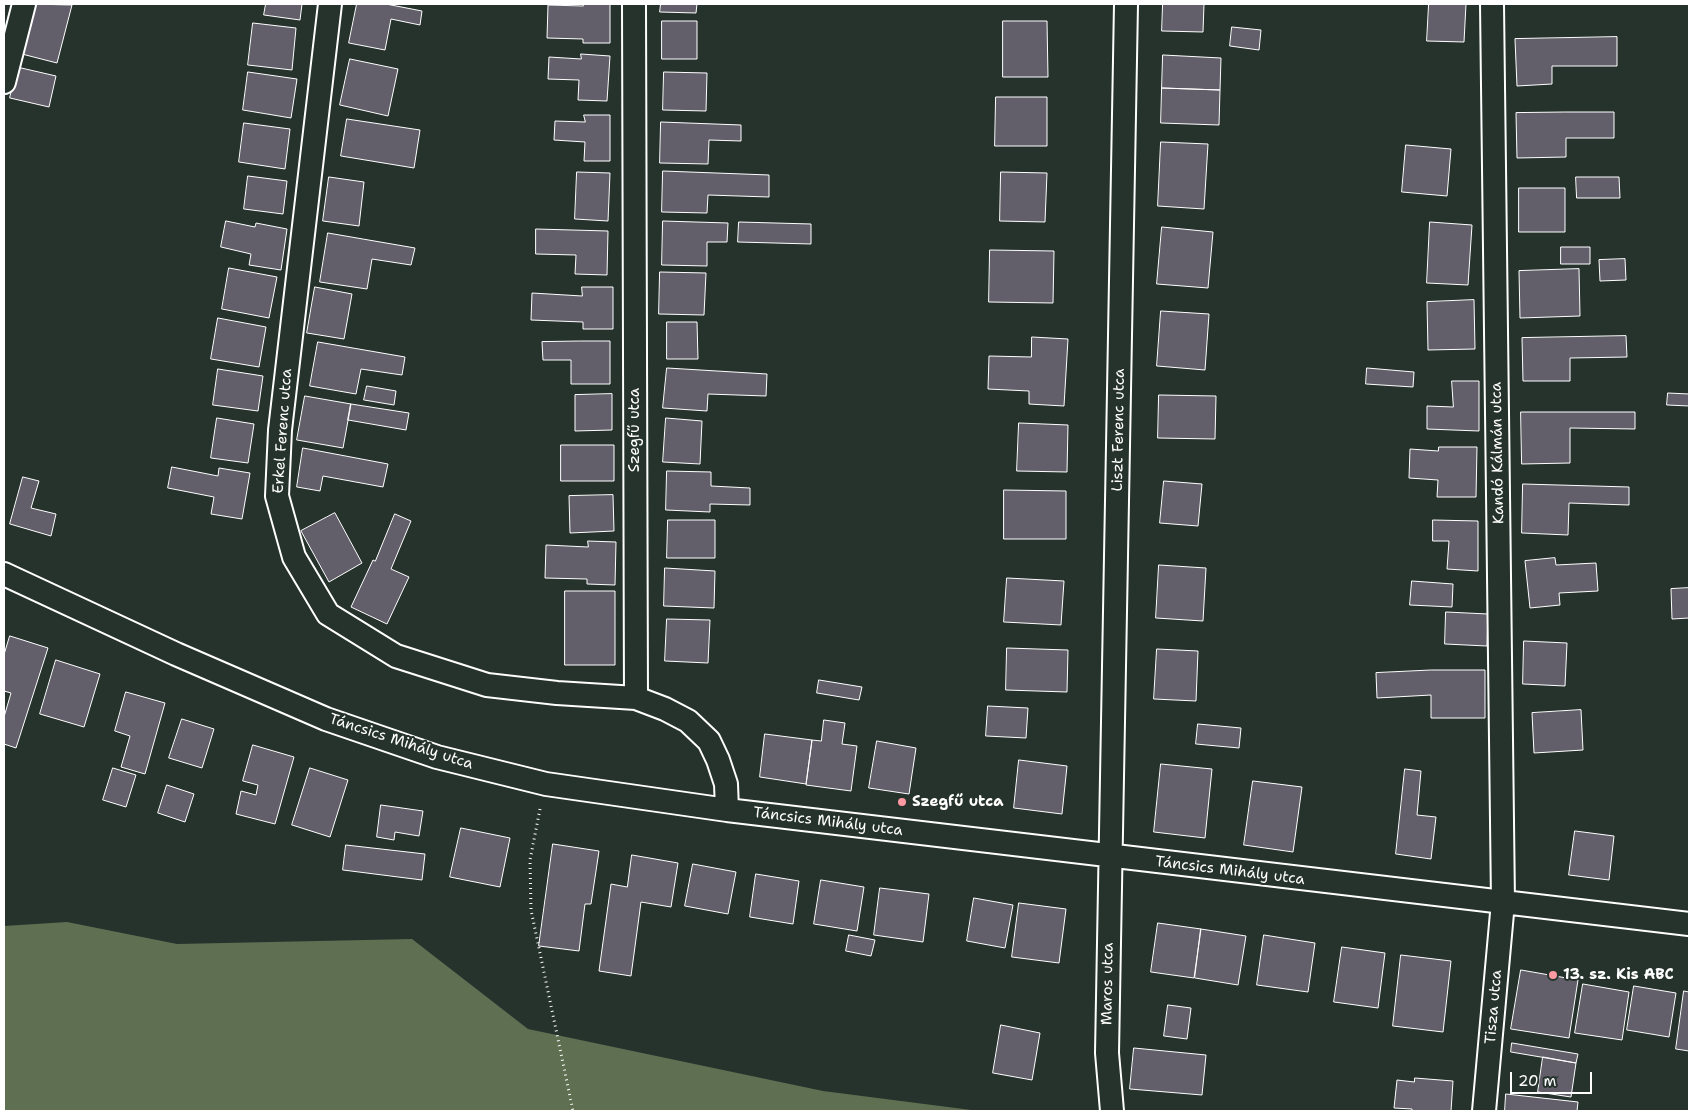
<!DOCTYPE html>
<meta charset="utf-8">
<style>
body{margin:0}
#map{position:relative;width:1693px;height:1115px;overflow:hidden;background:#26332d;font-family:"Shantell Sans",sans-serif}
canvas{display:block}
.frame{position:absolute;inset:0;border:5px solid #fff;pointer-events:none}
.scale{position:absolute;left:1510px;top:1072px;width:82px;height:22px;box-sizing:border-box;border:2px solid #fff;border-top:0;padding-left:6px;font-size:15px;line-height:18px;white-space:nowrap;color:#fff;-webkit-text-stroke:4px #26332d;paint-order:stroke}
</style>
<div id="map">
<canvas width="1693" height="1115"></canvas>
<div class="frame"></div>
<div class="scale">20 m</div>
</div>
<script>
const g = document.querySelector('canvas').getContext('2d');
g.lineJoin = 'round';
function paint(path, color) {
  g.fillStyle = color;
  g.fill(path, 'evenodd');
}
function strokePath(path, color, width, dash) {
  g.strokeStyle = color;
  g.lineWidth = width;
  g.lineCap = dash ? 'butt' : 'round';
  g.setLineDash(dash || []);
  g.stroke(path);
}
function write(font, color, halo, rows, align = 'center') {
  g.font = font + ' "Shantell Sans",sans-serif';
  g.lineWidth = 4;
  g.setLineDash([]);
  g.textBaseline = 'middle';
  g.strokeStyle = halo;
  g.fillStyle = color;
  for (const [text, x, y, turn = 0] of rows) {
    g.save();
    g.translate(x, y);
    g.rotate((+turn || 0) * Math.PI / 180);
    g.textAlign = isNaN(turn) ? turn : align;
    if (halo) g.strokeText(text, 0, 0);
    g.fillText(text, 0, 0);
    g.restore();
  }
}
const green = new Path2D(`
 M67,922L177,944L412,939L528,1029L823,1091L979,1111H4V926Z`);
const building = new Path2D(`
 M30,4L72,5L57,63L18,53Z
 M266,4H302L300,20L264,15Z
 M357,4H386L422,11L420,25L391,19L385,50L349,43Z
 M583,4H610V43H583V39L547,38L548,5L583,6Z
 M661,4H697L696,13L660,12Z
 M1163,4H1204L1203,32L1162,31Z
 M1429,4H1466L1464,42L1427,41Z
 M662,21H697V59H662Z
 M1003,21H1047L1048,77H1003Z
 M253,23L296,28L292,70L248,65Z
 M1232,27L1261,30L1259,50L1230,46Z
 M1617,37V66H1552V84L1517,86L1515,39Z
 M581,54L610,56L607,101L578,100L579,80L548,79L549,57L581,59Z
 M1163,55L1221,58L1220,90L1162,88Z
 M350,59L398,69L388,116L340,105Z
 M17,67L56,76L49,107L10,98Z
 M248,72L297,79L291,118L243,110Z
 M664,72L707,73L706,111L663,110Z
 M1162,88L1220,90L1219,125L1161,123Z
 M996,97H1047V146H995Z
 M1565,112H1614V138H1566V157L1517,158L1516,113Z
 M584,115H610V161H584L585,142L554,140L555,121L585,122Z
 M347,119L420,130L414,168L341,156Z
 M661,122L741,125V141L709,140L708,164L660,163Z
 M244,123L290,129L285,169L239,162Z
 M1161,142L1208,144L1204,209L1158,206Z
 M1406,145L1451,149L1447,196L1402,192Z
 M663,171L769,175V197L708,195L707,213L662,212Z
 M577,172L610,173L608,221L575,219Z
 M1001,172L1047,173L1045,222L1000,221Z
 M248,176L287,181L283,214L244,209Z
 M329,177L364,182L359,226L323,221Z
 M1576,177H1619L1620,198H1577Z
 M1519,188H1565V232H1519Z
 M226,221L255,227L256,223L287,229L281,270L249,265L251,254L221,247Z
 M663,221L728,223L727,242H707V266L662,265Z
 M739,222L811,224V244L738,242Z
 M1430,222L1472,225L1468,285L1427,283Z
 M1162,227L1213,232L1208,288L1157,284Z
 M536,229L608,231L607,275L575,274L576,255L536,254Z
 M328,233L415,248L411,265L372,259L367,289L320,282Z
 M1561,247H1590V264H1561Z
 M990,250L1054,251L1053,303L989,302Z
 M1625,259L1626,280L1600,281L1599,260Z
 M229,268L277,277L269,318L222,309Z
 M1579,269L1580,316L1520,318L1519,271Z
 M660,272L706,273L704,315L659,314Z
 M315,287L352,294L344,339L307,333Z
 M582,287H613V329H583V322L531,320L532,293L582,296Z
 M1474,300L1475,349L1428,350L1427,302Z
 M1161,311L1209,314L1205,370L1157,366Z
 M218,318L266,327L259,367L211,359Z
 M667,322H697L698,359H667Z
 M1626,336L1627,357L1570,358V381H1523L1522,338Z
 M1032,337L1068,339L1064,406L1029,404V391L988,389L989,356L1031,357Z
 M580,341H610V384H571V360H543L542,342Z
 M318,342L405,357L402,375L361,369L356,394L310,386Z
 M667,368L767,374L766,396L708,394L707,411L663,408Z
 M1367,368L1414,372L1413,387L1366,384Z
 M218,369L263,376L258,411L213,405Z
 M1452,381H1479V431L1427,429V406L1453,407Z
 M367,386L396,391L394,405L364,400Z
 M1668,393L1689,394V406L1667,405Z
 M612,394V430L575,431V395Z
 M1159,395L1216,396L1215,439L1158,438Z
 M305,396L351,404L343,448L297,440Z
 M351,404L409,413L406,430L348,420Z
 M1521,412H1635V429L1570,428V463L1522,464Z
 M217,418L254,424L248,463L211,458Z
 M666,418L702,421L700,464L663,462Z
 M1019,423L1068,425L1067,472L1017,471Z
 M561,445H614V481H561Z
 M1439,447H1477L1476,497H1437L1438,480L1409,478L1410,449L1438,451Z
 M303,448L388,464L383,487L323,476L320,491L297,487Z
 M172,467L218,476L219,468L250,473L242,519L211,514L214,497L168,488Z
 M667,471L711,472V486L750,488V505L710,504V512L666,510Z
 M23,477L39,481L31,508L56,514L51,536L10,524Z
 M1164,481L1202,484L1198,526L1160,523Z
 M1523,484L1629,487V505L1569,503L1568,535L1522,533Z
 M1004,490L1066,491V539H1004Z
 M613,495L614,531L570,533L569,496Z
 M335,513L362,563L329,582L301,531Z
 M395,514L411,521L391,569L409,577L387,624L351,607L373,560L375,561Z
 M668,520H715V558H667Z
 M1433,520L1478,521V571L1447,569L1449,541H1433Z
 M588,541L616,542L615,585L587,584V579L545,578L546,545L588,547Z
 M1555,558L1556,565L1596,563L1598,591L1559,593L1560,605L1530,608L1525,561Z
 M1159,565L1206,568L1203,621L1156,618Z
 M665,568L715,571L714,608L664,606Z
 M1007,578L1064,581L1061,625L1004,622Z
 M1412,581L1453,584L1452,607L1410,605Z
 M1689,588V618L1672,619L1671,589Z
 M565,591H615V665H565Z
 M1446,612L1488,614L1487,646L1445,644Z
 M667,619L710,620L708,663L665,661Z
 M10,636L48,648L16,748L4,744V717L11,693L4,691V655Z
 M1524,641L1567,643L1565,686L1523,684Z
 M1007,648L1068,650L1067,692L1006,690Z
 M1157,649L1198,651L1196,701L1154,699Z
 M56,660L100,674L84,727L40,714Z
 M1431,670H1485V718H1431V695L1377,698L1376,673Z
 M819,680L862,687L859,700L817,693Z
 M126,692L165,703L145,774L121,767L130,736L115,731Z
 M988,706L1028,708L1026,738L986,736Z
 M1581,710L1583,750L1534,753L1532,713Z
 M182,719L214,729L202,768L169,758Z
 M824,720L845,723L842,744L857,746L851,791L806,785L812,740L821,741Z
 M1198,724L1241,728L1239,748L1196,744Z
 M765,734L812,740L806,784L760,777Z
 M877,741L916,748L909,794L869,788Z
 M253,745L294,757L275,824L236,814L241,791L256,795L258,785L243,781Z
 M1019,760L1067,766L1062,814L1014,808Z
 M1161,764L1212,769L1205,838L1154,832Z
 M113,768L136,775L126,807L103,800Z
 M310,768L348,780L330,837L292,825Z
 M1405,769L1421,771L1417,815L1436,817L1431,859L1396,854Z
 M1253,781L1302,787L1293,852L1244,845Z
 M167,785L194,794L185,822L158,813Z
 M381,805L423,811L419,836L395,832L394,840L377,837Z
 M461,828L510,838L500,887L450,877Z
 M1575,831L1614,836L1609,880L1569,875Z
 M553,844L599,851L591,904H585L579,951L539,946Z
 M346,845L425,854L422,880L343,870Z
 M632,855L678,863L671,907L641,902L631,976L599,971L611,884L627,887Z
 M693,864L736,872L728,914L685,906Z
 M756,874L799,881L793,924L750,917Z
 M821,880L864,887L857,931L814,924Z
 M880,888L929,894L923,942L874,935Z
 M974,898L1013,905L1005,948L967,941Z
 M1019,903L1066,909L1059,963L1012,957Z
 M1158,923L1201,929L1194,978L1151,972Z
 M1201,929L1246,936L1238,985L1195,978Z
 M849,935L875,940L871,956L846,951Z
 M1264,935L1315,943L1308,992L1257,985Z
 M1342,947L1385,953L1378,1008L1334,1002Z
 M1401,955L1451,961L1443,1032L1393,1026Z
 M1521,970L1578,980L1569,1038L1511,1029Z
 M1583,984L1629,992L1622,1040L1575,1033Z
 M1634,986L1676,993L1669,1037L1627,1030Z
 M1684,991L1689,992V1051L1676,1049Z
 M1168,1005L1191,1008L1187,1039L1164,1036Z
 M1001,1025L1040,1033L1032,1080L993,1073Z
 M1512,1043L1578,1054L1576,1063L1511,1052Z
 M1134,1048L1206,1055L1202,1095L1130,1089Z
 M1543,1057L1576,1063L1571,1097L1538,1092Z
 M1415,1078L1453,1081L1451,1111H1412V1109L1394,1108L1397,1080L1414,1082Z
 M1506,1094L1578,1102L1577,1111H1505Z`);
const path = new Path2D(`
 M540,809L530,860L531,910L573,1111`);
const street = new Path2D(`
 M330,4L280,430L277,496L294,557L328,614L396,656L487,685L557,693L636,698L665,709L688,721L709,741L718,760L726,784L727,810
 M634,4L636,698
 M4,82L24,4
 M4,574L176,654L326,719L437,757L546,784L727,810L1689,924
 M1112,1111L1107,1053L1126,4
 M1484,1111L1503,902L1492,4`);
const markers = [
 [902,802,5,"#ff9aa2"],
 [1553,975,5,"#ff9aa2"]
];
const streetNames = [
 ["Szegfű utca",635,430,-90],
 ["Liszt Ferenc utca",1119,430,-89],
 ["Erkel Ferenc utca",283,431,-86],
 ["Kandó Kálmán utca",1498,453,-91],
 ["Táncsics Mihály utca",401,742,18],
 ["Táncsics Mihály utca",828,822,7],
 ["Táncsics Mihály utca",1230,871,7],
 ["Maros utca",1108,984,-89],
 ["Tisza utca",1494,1007,-85]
];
const poiNames = [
 ["Szegfű utca",912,802],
 ["13. sz. Kis ABC",1563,975]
];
paint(green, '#5e6f52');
paint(building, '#625f6a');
strokePath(building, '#fff', 1);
strokePath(street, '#fff', 26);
strokePath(path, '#fff', 3, [1, 4]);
strokePath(street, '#26332d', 22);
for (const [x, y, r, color] of markers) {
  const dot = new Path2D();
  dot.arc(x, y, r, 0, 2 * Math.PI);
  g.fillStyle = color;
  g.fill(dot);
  strokePath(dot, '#26332d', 2);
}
write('15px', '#fff', '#26332d', streetNames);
write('bold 15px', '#fff', '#26332d', poiNames, 'left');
</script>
